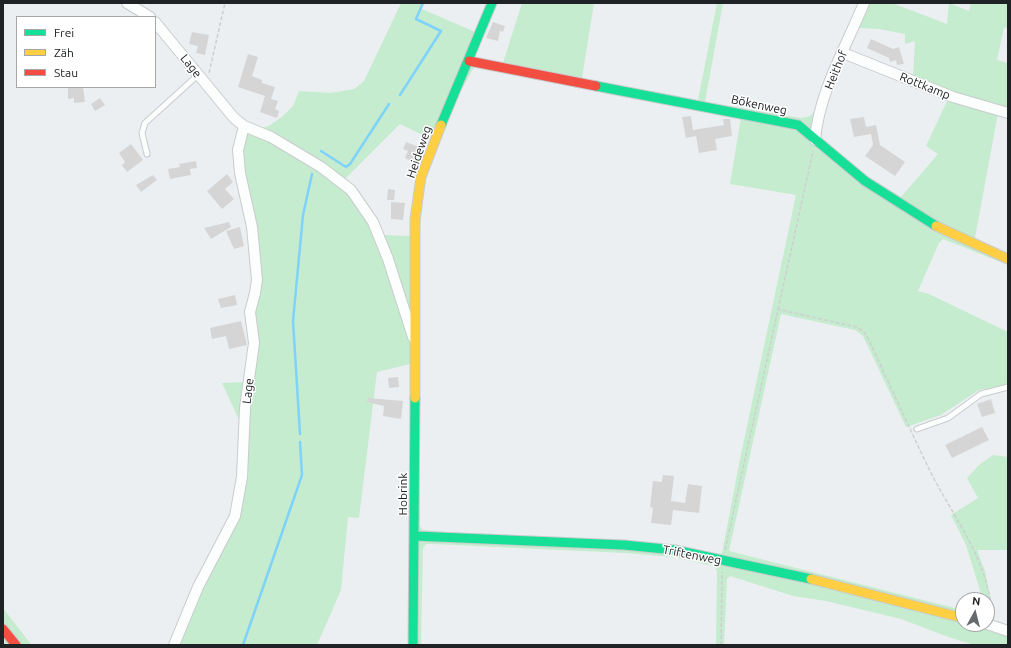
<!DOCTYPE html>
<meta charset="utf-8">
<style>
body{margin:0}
#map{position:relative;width:1011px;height:648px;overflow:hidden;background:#eceff2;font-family:Ubuntu,sans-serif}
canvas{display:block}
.frame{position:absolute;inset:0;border:4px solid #202325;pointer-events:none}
.legend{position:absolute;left:16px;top:16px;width:140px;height:72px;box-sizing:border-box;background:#fff;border:1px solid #a6a7a8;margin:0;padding:5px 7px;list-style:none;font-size:12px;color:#202325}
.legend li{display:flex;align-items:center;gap:8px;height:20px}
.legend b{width:20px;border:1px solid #a6a7a8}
.north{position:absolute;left:955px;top:592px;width:40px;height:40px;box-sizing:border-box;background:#fff;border:1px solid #a6a7a8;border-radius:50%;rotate:7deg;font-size:11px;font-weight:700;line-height:16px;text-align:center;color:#202325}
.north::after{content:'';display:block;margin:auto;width:14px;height:18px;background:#676a6d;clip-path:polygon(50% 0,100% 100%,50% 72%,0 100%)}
</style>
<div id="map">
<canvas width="1011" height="648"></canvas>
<div class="frame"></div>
<ul class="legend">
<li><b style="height:5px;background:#16e098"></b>Frei</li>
<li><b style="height:5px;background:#ffcf43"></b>Zäh</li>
<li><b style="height:5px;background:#f24e42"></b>Stau</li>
</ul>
<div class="north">N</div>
</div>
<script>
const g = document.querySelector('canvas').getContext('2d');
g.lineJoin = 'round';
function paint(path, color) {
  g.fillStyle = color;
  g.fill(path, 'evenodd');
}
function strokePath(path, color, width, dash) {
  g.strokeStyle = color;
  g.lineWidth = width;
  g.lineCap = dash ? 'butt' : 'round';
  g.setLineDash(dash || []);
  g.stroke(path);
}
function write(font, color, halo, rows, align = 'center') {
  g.font = font + ' Ubuntu,sans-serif';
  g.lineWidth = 3;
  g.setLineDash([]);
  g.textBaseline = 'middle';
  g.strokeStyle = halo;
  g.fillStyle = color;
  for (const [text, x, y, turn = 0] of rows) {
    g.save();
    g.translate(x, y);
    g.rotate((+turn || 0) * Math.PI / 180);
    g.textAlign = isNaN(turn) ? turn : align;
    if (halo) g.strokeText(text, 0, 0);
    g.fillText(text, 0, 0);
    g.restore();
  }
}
const green = new Path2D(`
 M401,3H424L422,9L482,35L474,57L503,63L522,3H594L582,78L698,100L717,3H723L705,102L801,118L810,116L815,111L829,70L858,3H892L947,24L949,3L969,11L971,3H1008V29L1004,27L997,60L1008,63V115L998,113L975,238L1008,254V265L943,239L939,243L918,291L929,294L1008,332V385L979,390L941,415L906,427L863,336L855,330L781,314L729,551L963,610V624H979L972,625C984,630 996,630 1008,634V645H975L951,638L901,619L826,601L793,596L730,576L727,579L724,645H716L717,571L714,566L673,557L625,553L432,544H426L423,548L421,645H409L410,364L377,372L359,518L348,517L341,590L317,645H170L231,514L238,475L242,426L222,383L247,382L254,292L250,231L240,196L234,150L241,127L249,131L269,126L283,116L293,106L299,91L330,93L354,89L364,81ZM858,28L879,29L905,34V44L915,41L913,77L948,99L926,146L938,154L901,197L867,176L822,139L820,124L834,79ZM474,67L741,117L730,184L796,195L740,459L722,553L718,555L423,530L420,526V231L425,179L461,91ZM400,124L431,139L411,236L381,235L344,180Z
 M993,455L1008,457V550H977L985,571L995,622L987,623V600H983L966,545L951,515L978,498L967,478L979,465Z
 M3,608L30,643L32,645H3Z`);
const stream = new Path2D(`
 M400,95L441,31L416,19L423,3
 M321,151L346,167L350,164L389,104
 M300,434L293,321L303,215L312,174
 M243,645L302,475L300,442`);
const building = new Path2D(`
 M493,22L505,26L503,32L500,31L498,41L486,38Z
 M192,32L209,35L205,55L196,53L198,46L189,44Z
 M871,39L893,49L899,47L904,64L897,65L896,60L890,62L889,58L867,48Z
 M248,54L258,57L252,76L262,80V83L275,87L271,99L278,101L275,109L279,111L277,118L260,112L265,96L238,87Z
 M68,87H83L85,102L74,103V98L68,99Z
 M100,98L105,105L95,111L91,104Z
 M691,116L693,130L724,125L723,119H730L732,136L715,139L717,150L699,153L696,136L686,138L682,117Z
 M864,117L866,127L876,125L880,145L905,162L895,176L865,156L873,145L871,134L854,137L850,119Z
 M406,142L419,147L413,162L405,158L408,151L403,149Z
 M131,144L143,160L127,172L122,165L125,162L119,153Z
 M196,161L197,168L190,169L191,175L170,179L168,169L180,167L179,164Z
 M227,174L233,182L225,189L234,199L222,209L207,191Z
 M153,175L157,180L141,192L136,185Z
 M388,189L395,190L394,200H387Z
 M391,202L405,203L403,220L391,219Z
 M229,222L231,227L211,239L204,228Z
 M240,227L244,246L234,249L226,231Z
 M235,295L237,305L221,308L218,299Z
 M241,321L247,345L229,349L226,336L212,339L210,328Z
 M398,377L399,387L389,388L388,378Z
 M368,398L403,401L401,419L383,416L384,406L367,402Z
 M991,399L995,413L982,417L977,404Z
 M982,427L989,440L952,458L945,445Z
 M663,475L674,476L671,501L685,503L688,484L702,486L699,513L673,510L671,525L651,523L653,508L650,507L653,481L662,482Z`);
const path = new Path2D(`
 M209,73L225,3
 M777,309L856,327L863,331L867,336C889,383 910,430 933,477C957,522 989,563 992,616
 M725,550L813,151
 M721,645L722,572`);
const lane = new Path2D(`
 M147,154L142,133L145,123L198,75
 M917,429L948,418L981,394L1008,387`);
const street = new Path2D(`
 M127,3L150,17
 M155,22L234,118L244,126L271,137L321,167L351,190L373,222L388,259L413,337
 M843,53L953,97L1008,113
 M815,140C819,92 846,47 864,3
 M987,624L1008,631
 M174,645L198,587L235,516L242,477L245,408L254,343L250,312L255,293L257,280L252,227L240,173L238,150L244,126`);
const fast = new Path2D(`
 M596,86L798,125L865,181L936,226
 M441,125L492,3
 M415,536L624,545L675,550L811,579
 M413,645L415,398`);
const slow = new Path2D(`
 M936,226L1008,259
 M415,398V219L421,177L441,125
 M811,579L963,618`);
const jam = new Path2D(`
 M469,61L596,86
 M3,629L16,645`);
const streetNames = [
 ["Lage",191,66,51],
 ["Heithof",836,70,-68],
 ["Rottkamp",925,86,22],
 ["Bökenweg",759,105,12],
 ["Heideweg",419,152,-71],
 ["Lage",248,391,-83],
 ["Hobrink",403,494,-90],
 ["Triftenweg",692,555,11]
];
paint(green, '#c5ecce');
strokePath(stream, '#7fd3fa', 2.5);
paint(building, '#d5d5d6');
strokePath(lane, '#c9cbcd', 7);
strokePath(street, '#c9cbcd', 12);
strokePath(fast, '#c9cbcd', 11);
strokePath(slow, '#c9cbcd', 11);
strokePath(jam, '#c9cbcd', 11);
strokePath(path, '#cecfd0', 1.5, [4, 2]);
strokePath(lane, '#fcfdfd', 5);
strokePath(street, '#fcfdfd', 10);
strokePath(fast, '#16e098', 9);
strokePath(slow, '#ffcf43', 9);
strokePath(jam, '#f24e42', 9);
write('12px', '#202325', '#fff', streetNames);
</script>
